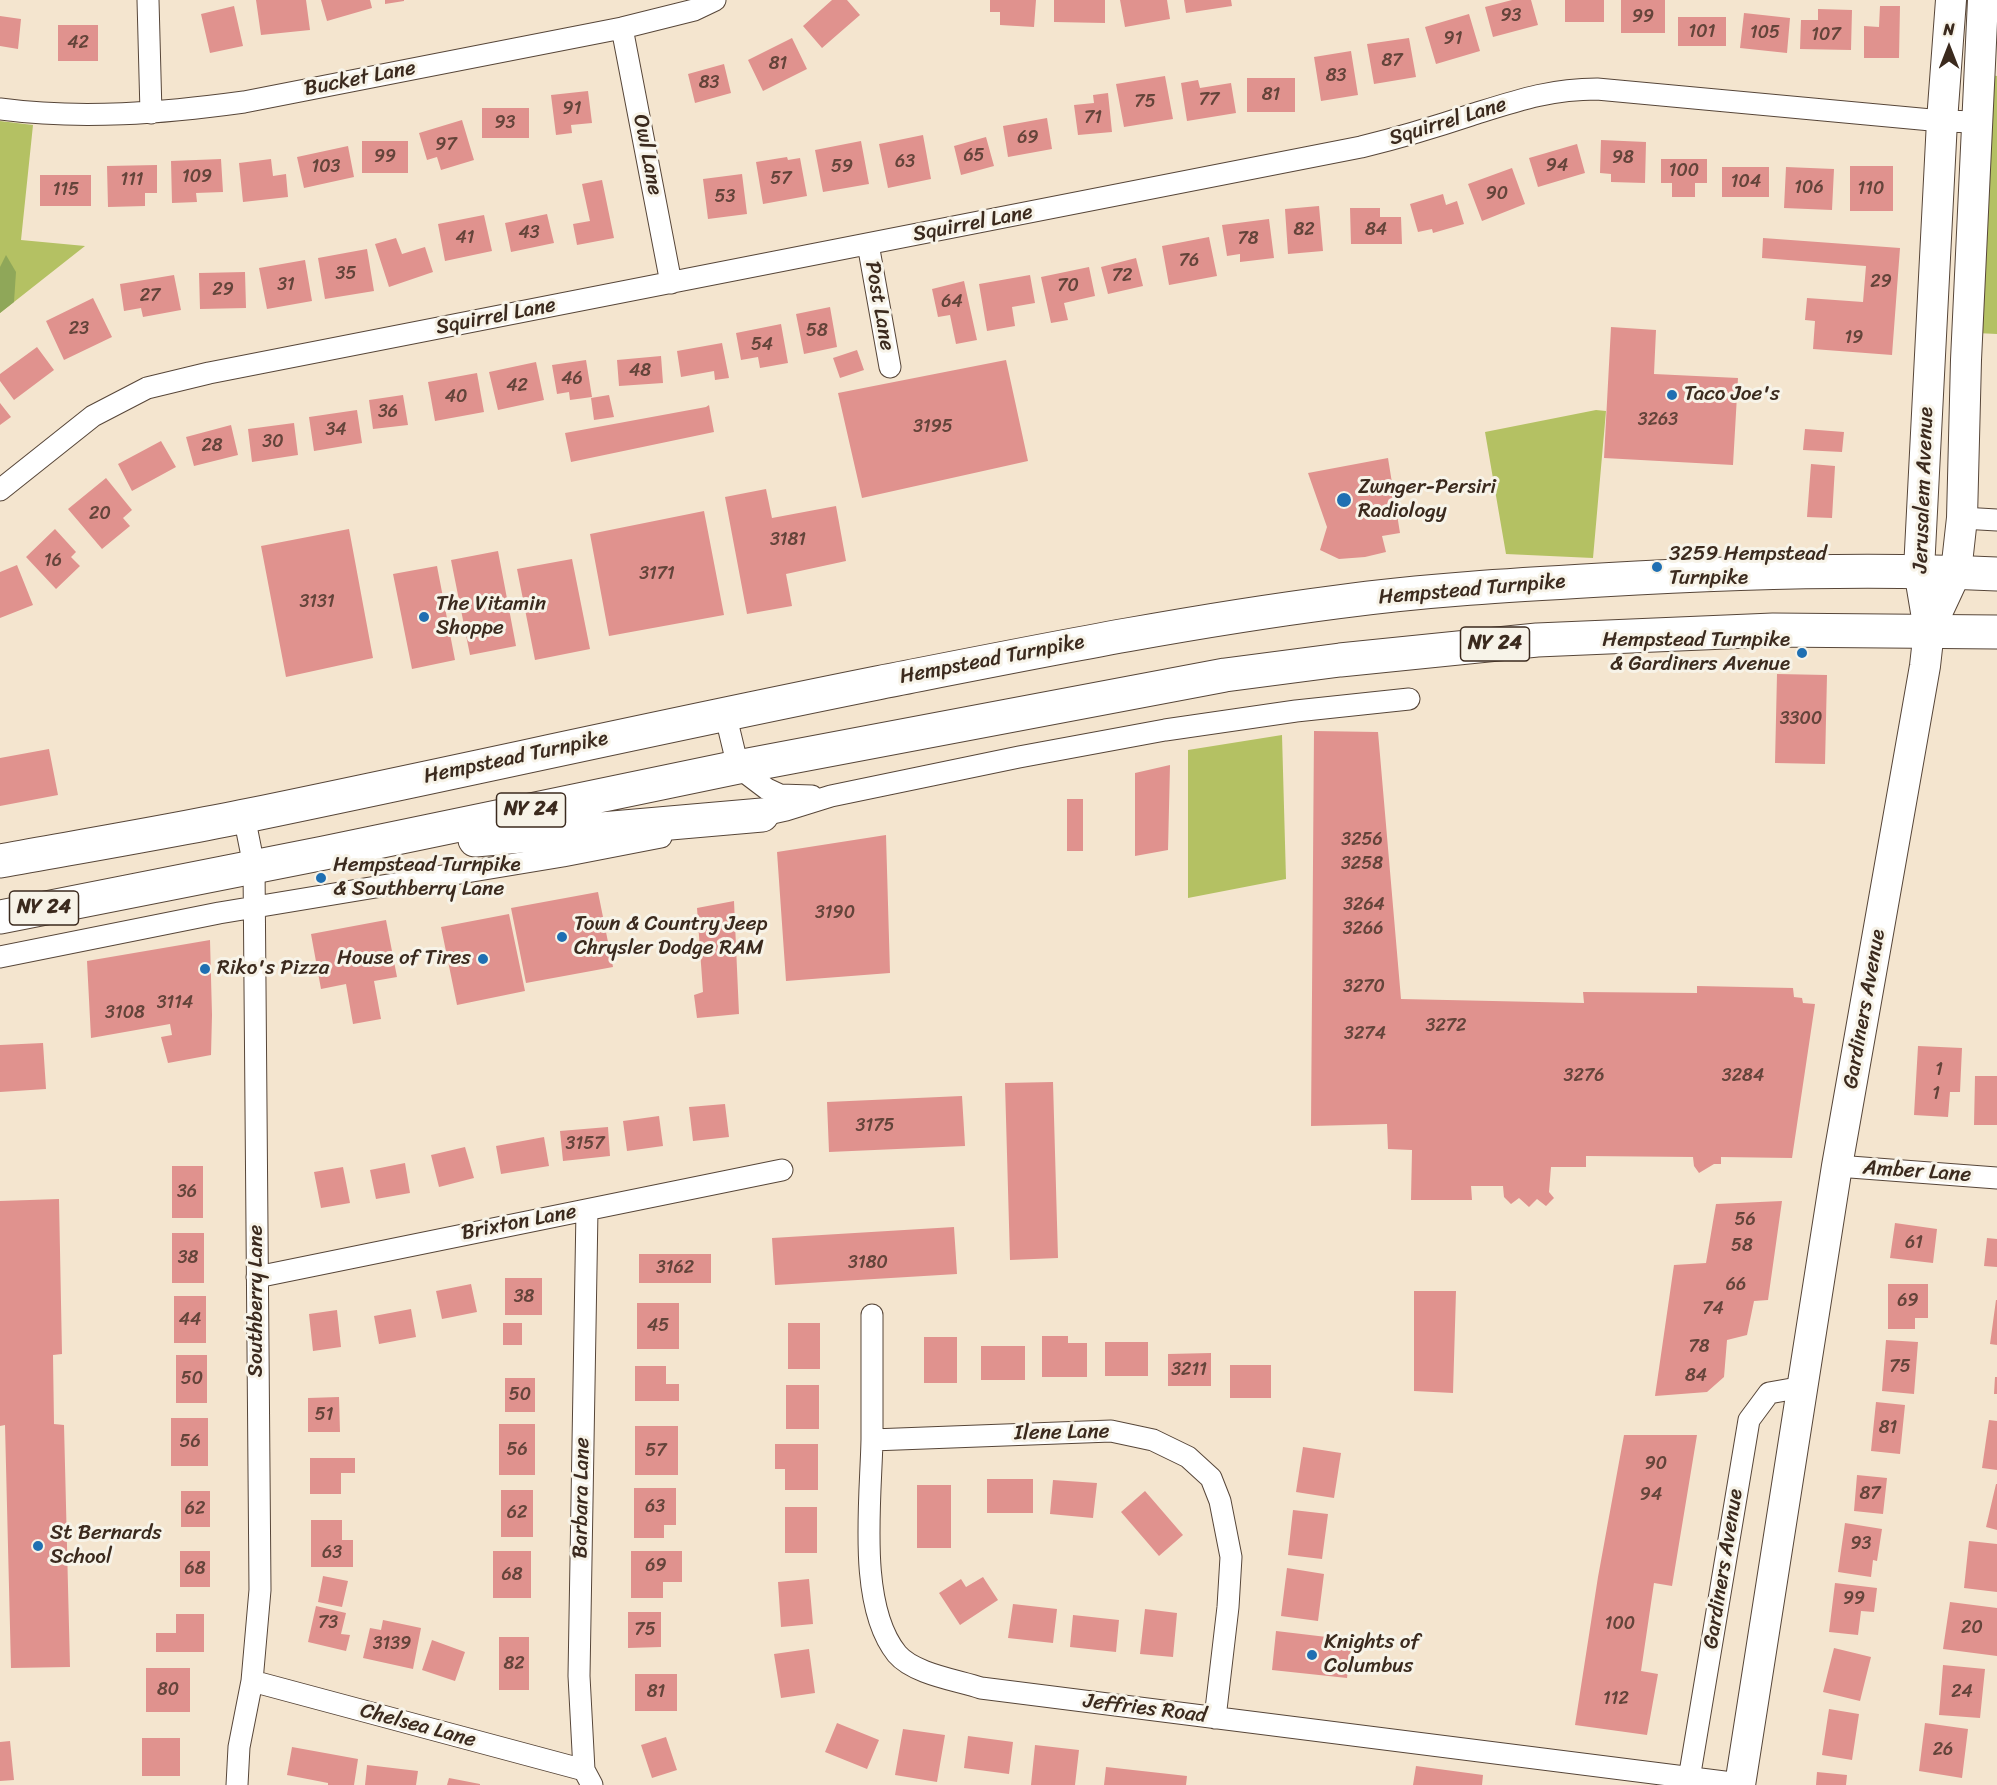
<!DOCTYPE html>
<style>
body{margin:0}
#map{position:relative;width:1997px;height:1785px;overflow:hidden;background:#f4e5cf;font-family:Sriracha,sans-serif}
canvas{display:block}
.north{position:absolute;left:1919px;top:18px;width:60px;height:60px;-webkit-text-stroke:4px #f7f3e8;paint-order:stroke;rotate:0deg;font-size:16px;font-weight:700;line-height:24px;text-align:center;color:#3b2a1e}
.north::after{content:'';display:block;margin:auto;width:21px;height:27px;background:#3b2a1e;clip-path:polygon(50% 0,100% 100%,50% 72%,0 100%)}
</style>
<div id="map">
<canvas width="1997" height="1785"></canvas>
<div class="north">N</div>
</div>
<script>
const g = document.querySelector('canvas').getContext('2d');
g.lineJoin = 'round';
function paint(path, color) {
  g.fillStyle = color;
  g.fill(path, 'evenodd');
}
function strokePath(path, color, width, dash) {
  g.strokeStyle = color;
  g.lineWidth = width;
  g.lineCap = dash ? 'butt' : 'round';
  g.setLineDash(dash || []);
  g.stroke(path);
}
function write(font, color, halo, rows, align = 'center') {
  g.font = font + ' Sriracha,sans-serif';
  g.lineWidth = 6;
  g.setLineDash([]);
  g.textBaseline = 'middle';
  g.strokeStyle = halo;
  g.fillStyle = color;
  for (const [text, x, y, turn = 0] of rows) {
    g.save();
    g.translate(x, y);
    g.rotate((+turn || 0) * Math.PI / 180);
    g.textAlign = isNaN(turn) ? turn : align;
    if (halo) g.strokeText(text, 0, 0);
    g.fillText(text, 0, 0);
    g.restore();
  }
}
const green = new Path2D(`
 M1991,75L1997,76V334L1976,333Z
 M0,121L33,125L21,240L85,246L0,313Z
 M1596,410L1606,411L1593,558L1506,554L1485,432Z
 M1282,735L1286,879L1188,898V750Z`);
const forest = new Path2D(`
 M6,255L16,272L14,302L0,313V267Z`);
const building = new Path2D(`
 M256,0H306L310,30L261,35Z
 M321,0H370L372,8L327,21Z
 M385,0H404V1L385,4Z
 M832,0H847L860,15L822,48L803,26Z
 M990,0H1036L1034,27L1000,25V12H990Z
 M1054,0H1105V23L1054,22Z
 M1120,0H1167L1170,19L1125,27Z
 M1184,0H1231L1232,6L1186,13Z
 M1512,0H1531L1538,25L1493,37L1485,7Z
 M1565,0H1604V22H1565Z
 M1621,0H1665V33H1621Z
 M234,6L243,46L210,53L201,14Z
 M1880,6H1900L1899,58H1864V26L1879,27Z
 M1818,9L1852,10L1851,50L1800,49L1801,20H1818Z
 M1744,13L1790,18L1787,53L1740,48Z
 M1469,14L1480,51L1436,64L1425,27Z
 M0,16L21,19L18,49L0,46Z
 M1678,17H1726V46H1678Z
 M58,25H98V61H58Z
 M792,38L807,69L763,91L748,60Z
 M1409,38L1416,77L1374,84L1367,44Z
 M1351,51L1358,95L1321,101L1314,57Z
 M724,64L731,93L695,103L688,74Z
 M1165,76L1173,119L1124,127L1116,84Z
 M1247,78H1295V112H1247Z
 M1198,80L1200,88L1231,83L1236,113L1187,121L1181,83Z
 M588,91L592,123L571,125L572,133L556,135L551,95Z
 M1108,93L1112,132L1078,135L1074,105L1094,103L1093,95Z
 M482,108H529V138H482Z
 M1047,118L1052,149L1008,157L1003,126Z
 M462,120L474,160L441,170L437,157L427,160L419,133Z
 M923,135L931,179L888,188L879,144Z
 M986,137L994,166L961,175L954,146Z
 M1601,140L1646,142L1645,183L1611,182V174L1600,173Z
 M362,141H408V173H362Z
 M861,141L869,184L823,192L815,150Z
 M1577,144L1585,173L1538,187L1529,158Z
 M348,146L354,177L304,188L297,157Z
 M787,157L788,160L800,158L807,196L763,204L756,162Z
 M221,159L223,192L196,193L197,202L172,203L171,161Z
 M271,159L273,176L286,174L288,197L243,202L239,163Z
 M1661,159H1707V183H1695V197H1672V183H1661Z
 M157,165V193H145V206L108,207L107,166Z
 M1850,166H1893V211H1850Z
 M1722,167H1769V197H1722Z
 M1786,167L1834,169L1832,210L1784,208Z
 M1512,168L1525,204L1482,221L1468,184Z
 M742,174L747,214L708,219L703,179Z
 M40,175H91V206H40Z
 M602,180L614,238L577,245L573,224L590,221L582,184Z
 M1443,194L1446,205L1457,201L1464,224L1433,233L1432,229L1418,232L1410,204Z
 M1319,206L1323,251L1288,254L1285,209Z
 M1350,208H1380V217H1401L1402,244H1351Z
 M547,214L554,243L511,252L505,223Z
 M484,215L492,251L445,261L438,224Z
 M1269,219L1274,258L1240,262V254L1227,256L1222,225Z
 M1209,237L1217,276L1169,285L1162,246Z
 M396,238L402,254L425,247L433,272L389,287L375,244Z
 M1763,238L1900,248L1892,355L1813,349L1815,321L1805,320L1807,298L1863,302L1866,266L1762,258Z
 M367,249L374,291L325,299L318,258Z
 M1136,258L1143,286L1108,294L1101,267Z
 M305,260L312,301L267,309L259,268Z
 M1089,267L1095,296L1064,303L1068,320L1051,323L1041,277Z
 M245,272L246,308L200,309L199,273Z
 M174,275L181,310L143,317L141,308L124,311L120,284Z
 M1030,275L1035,303L1012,307L1015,326L987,331L979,284Z
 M964,281L977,340L956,344L950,315L938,317L932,289Z
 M93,298L112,337L64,360L46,321Z
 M830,307L837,347L804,354L796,314Z
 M781,324L788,363L760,368L758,357L741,360L736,333Z
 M1611,327L1656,330L1654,374L1738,378L1733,465L1604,458Z
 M722,343L729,378L715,380L714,371L681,377L677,351Z
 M37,347L54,370L14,400L0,381V374Z
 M857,350L864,370L840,378L833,358Z
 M661,356L663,383L619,386L617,360Z
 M586,360L592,397L570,400L569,392L557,394L552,365Z
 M1006,360L1028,461L862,498L838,393Z
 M536,362L544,400L498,410L489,372Z
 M477,373L484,412L435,421L428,382Z
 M403,395L408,425L373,429L369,400Z
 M609,395L614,417L594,420L591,398Z
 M0,403L11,417L0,425Z
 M709,405L714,432L571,462L565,433L706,407Z
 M357,410L362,443L314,451L309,417Z
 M294,423L298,455L252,462L248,429Z
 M231,425L238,455L194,466L186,437Z
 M1805,429L1844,432L1842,452L1803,450Z
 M161,441L176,467L132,491L118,464Z
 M1388,458L1400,533L1382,536L1386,552L1365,557L1339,559L1320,550L1327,527L1308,473Z
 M1811,464L1835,466L1832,518L1807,517Z
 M106,478L132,510L123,518L130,526L102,549L68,509Z
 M766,489L772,518L836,506L846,561L786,574L792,606L747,614L725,497Z
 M704,511L724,615L609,636L590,534Z
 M55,529L76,552L71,557L80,566L56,589L26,557Z
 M349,529L373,658L286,677L261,546Z
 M498,551L516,646L470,655L451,560Z
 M572,559L590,649L535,660L517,569Z
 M17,565L33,605L0,618V572Z
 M437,566L455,660L412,669L393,574Z
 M1777,674L1827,675L1825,764L1775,763Z
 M1314,731L1378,732L1401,999L1584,1003L1583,992L1697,993V986L1793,988L1794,997L1802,998L1803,1003L1815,1004L1792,1158L1721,1157V1164H1714L1699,1173L1694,1166L1693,1157L1586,1156V1167H1551L1549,1192L1554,1198L1546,1206L1537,1199L1529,1207L1519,1198L1511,1204L1504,1197L1503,1186H1471L1472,1200H1411L1412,1150L1388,1149L1387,1124L1311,1126Z
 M49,749L58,795L0,806V758Z
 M1170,765L1168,850L1135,856V773Z
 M1067,799H1083V851H1067Z
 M886,835L890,973L786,981L777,852Z
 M598,892L613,967L526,983L511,908Z
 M734,901L739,1014L697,1018L694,995L703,992L697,908Z
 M509,914L525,991L457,1005L441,927Z
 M386,920L397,977L374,981L381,1019L353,1024L346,984L321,989L311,934Z
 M210,940L212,1015L211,1055L168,1063L161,1037L172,1035L170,1024L91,1038L87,961Z
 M43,1043L46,1089L0,1092V1045Z
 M1918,1046L1962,1048L1960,1092H1950L1948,1117L1914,1115Z
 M1975,1076H1997V1125H1974Z
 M1053,1082L1058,1258L1010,1260L1005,1083Z
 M962,1096L965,1146L829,1152L827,1102Z
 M725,1104L729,1137L693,1141L689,1107Z
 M659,1116L663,1146L627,1151L623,1121Z
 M608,1127L610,1156L563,1161L560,1131Z
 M544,1137L549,1166L501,1174L496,1146Z
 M465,1147L474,1178L439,1187L431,1155Z
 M405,1163L410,1193L376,1199L370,1170Z
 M172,1166H203V1218H172Z
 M343,1167L350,1203L321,1208L314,1172Z
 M59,1199L62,1354L53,1355L54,1424L64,1425L70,1667L11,1668L5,1425L0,1426V1201Z
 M1782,1201L1768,1300L1754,1301L1747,1335L1727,1340L1724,1377L1707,1392L1655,1396L1674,1265L1706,1263L1716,1204Z
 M1895,1223L1937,1229L1933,1263L1890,1258Z
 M954,1227L957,1274L775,1285L772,1238Z
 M172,1233H204V1283H172Z
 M1987,1238L1997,1239V1267L1984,1266Z
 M639,1254H711V1283H639Z
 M505,1278H542V1315H505Z
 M471,1284L477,1312L442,1319L436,1291Z
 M1888,1284H1928V1318H1915V1329H1888Z
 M1414,1291H1456L1453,1393L1414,1391Z
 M174,1296H206V1343H174Z
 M1996,1300H1997V1345L1990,1344Z
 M637,1303H679V1349H637Z
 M411,1309L416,1337L379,1344L374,1316Z
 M337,1310L341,1347L313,1351L309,1314Z
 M503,1323H522V1345H503Z
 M788,1323H820V1369H788Z
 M1042,1336H1068V1343H1087V1377H1042Z
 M924,1337H957V1383H924Z
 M1886,1340L1918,1342L1914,1394L1882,1391Z
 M1105,1342H1148V1376H1105Z
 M981,1346H1025V1380H981Z
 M1211,1353V1386H1168V1354Z
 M176,1355H207V1403H176Z
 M1230,1365H1271V1398H1230Z
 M635,1366H666V1384H679V1401H635Z
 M1995,1377H1997V1394H1994Z
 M505,1378H535V1412H505Z
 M786,1385H819V1429H786Z
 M339,1397L340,1432H308V1398Z
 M1876,1402L1905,1405L1900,1454L1871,1451Z
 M171,1418H208V1466H171Z
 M1989,1420L1997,1421V1470L1982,1468Z
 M499,1424H535V1475H499Z
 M635,1426H678V1475H635Z
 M1624,1435H1697L1672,1586L1654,1583L1641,1671L1658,1674L1647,1735L1575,1725L1598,1577Z
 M775,1444H818V1490H785V1469H775Z
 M1303,1447L1341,1453L1334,1498L1296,1492Z
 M310,1458H355V1473H341V1494H310Z
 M1857,1475L1887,1478L1883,1514L1854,1511Z
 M987,1479H1033V1513H987Z
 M1053,1480L1097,1483L1093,1518L1050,1514Z
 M1996,1484H1997V1530L1986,1527Z
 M917,1485H951V1548H917Z
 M634,1488H676V1525H664V1538H634Z
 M501,1490H533V1537H501Z
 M181,1491H210V1527H181Z
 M1145,1491L1183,1535L1159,1556L1121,1512Z
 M785,1507H817V1553H785Z
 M1293,1510L1328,1514L1322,1559L1288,1555Z
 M311,1520H342V1540H353V1567H311Z
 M1845,1523L1882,1529L1877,1561L1873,1560L1871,1577L1838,1572Z
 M1969,1541L1997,1544V1592L1964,1588Z
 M180,1551H210V1587H180Z
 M493,1551H531V1598H493Z
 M631,1551H682V1582H663V1598H631Z
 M1287,1568L1324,1574L1318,1621L1281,1616Z
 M323,1576L348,1581L342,1607L318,1602Z
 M983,1577L998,1600L960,1625L939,1593L961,1579L966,1587Z
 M809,1579L813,1624L781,1627L778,1582Z
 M1835,1583L1877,1588L1874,1612L1861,1611L1858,1635L1829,1632Z
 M1950,1602L1997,1608V1656L1943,1649Z
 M1013,1604L1057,1609L1053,1643L1008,1638Z
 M316,1606L346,1613L341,1634L350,1635L346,1651L308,1642Z
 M1145,1609L1177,1613L1173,1657L1140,1654Z
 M628,1612H661V1647L628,1648Z
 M176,1614H204V1652H156V1633H176Z
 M1073,1615L1119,1620L1116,1652L1070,1647Z
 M383,1620L421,1628L413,1669L363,1658L370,1628L381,1630Z
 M1276,1631L1352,1640L1347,1678L1272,1670Z
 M499,1637H529V1690H499Z
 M432,1640L465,1652L455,1681L422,1670Z
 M1834,1648L1871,1657L1860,1701L1823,1692Z
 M809,1649L815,1693L781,1698L774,1654Z
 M1943,1665L1985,1669L1980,1718L1939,1715Z
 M146,1668H190V1712H146Z
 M635,1674H677V1711H635Z
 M1829,1709L1859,1714L1852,1760L1822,1755Z
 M837,1723L879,1740L867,1769L825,1752Z
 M1925,1723L1968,1729L1962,1778L1919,1771Z
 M903,1729L945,1735L937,1782L895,1775Z
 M968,1736L1013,1742L1009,1774L964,1768Z
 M666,1737L677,1770L652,1778L641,1745Z
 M142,1738H180V1776H142Z
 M10,1741L14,1780L0,1781V1742Z
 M1035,1745L1079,1750L1075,1785H1031Z
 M292,1747L358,1759L354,1785H328V1783L287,1775Z
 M367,1765L418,1771L416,1785H365Z
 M1416,1766L1483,1775L1482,1785H1413Z
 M1106,1767L1187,1776L1186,1785H1104Z
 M1817,1772L1847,1775L1846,1785H1816Z
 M449,1778L480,1784V1785H447Z`);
const minor = new Path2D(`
 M148,0L151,113
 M622,28L671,283
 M0,109C82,120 163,113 244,102L622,28L694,10L715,0
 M868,244L890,367
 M0,490L93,416L147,388L209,373L1361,147C1398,138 1435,127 1471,115C1516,101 1550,89 1597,89L1942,121L1977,122
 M1962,518L1997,520
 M725,713L738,767L767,789L780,795L812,796
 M750,818L786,810L831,796L1019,757L1165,730L1296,711L1409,699
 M0,957L219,913L563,856L661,837
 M1837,1166L1997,1178
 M587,1210L579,1676L584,1770L592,1785
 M257,1277L782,1170
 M872,1315C872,1357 872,1398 872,1439C871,1499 857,1605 897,1654C914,1674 957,1680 981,1688L1740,1784
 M872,1440L1111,1431L1153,1440L1188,1457L1211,1478L1220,1501L1231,1557L1228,1607L1215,1718
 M252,1681L584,1770
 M237,1785L239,1747L252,1681L260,1590L254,866L244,816
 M1688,1785L1749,1420L1769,1393L1803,1387`);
const secondary = new Path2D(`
 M1929,630L1956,572L1962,518L1966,360L1983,0
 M1740,1785L1837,1166L1925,666L1929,630L1919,570L1942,121L1951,0`);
const primary = new Path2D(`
 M475,840L762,815
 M0,861C83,846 167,832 250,815C459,772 667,725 877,683C1030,653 1182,622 1337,602C1425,590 1513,585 1601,580C1733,572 1865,568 1997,574
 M0,917L324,853L738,767L1225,675L1340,660L1537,640L1773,630L1997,632`);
const markers = [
 [1672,395,6,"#1f6fb2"],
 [1344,500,8,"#1f6fb2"],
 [1657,567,6,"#1f6fb2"],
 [424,617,6,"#1f6fb2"],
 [1802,653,6,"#1f6fb2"],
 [321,878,6,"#1f6fb2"],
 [562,937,6,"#1f6fb2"],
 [483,959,6,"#1f6fb2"],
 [205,969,6,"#1f6fb2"],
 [38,1546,6,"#1f6fb2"],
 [1312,1655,6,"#1f6fb2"]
];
const numberNames = [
 ["93",1511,16],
 ["99",1643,17],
 ["101",1702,32],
 ["105",1765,33],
 ["107",1826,35],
 ["91",1453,39],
 ["42",78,43],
 ["87",1392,61],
 ["81",778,64],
 ["83",1336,76],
 ["83",709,83],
 ["81",1271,95],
 ["77",1209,100],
 ["75",1145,102],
 ["91",572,109],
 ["71",1093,118],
 ["93",505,123],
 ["69",1028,138],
 ["97",446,145],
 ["65",974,156],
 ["99",385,157],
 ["98",1623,158],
 ["63",905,162],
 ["94",1557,166],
 ["103",326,167],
 ["59",842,167],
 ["100",1684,171],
 ["109",197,177],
 ["57",781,179],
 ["111",132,180],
 ["104",1746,182],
 ["106",1809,188],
 ["110",1871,189],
 ["115",66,190],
 ["90",1497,194],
 ["53",725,197],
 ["82",1304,230],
 ["84",1376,230],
 ["43",529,233],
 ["41",465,238],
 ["78",1248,239],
 ["76",1189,261],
 ["35",346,274],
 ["72",1122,276],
 ["29",1881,282],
 ["31",286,285],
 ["70",1068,286],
 ["29",223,290],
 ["27",150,296],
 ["64",952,302],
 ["23",79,329],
 ["58",817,331],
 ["19",1854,338],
 ["54",762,345],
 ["48",640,371],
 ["46",572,379],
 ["42",517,386],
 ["40",456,397],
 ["36",388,412],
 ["3263",1658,420],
 ["3195",933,427],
 ["34",336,430],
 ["30",273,442],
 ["28",212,446],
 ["20",100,514],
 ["3181",788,540],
 ["16",53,561],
 ["3171",657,574],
 ["3131",317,602],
 ["3300",1801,719],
 ["3256",1362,840],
 ["3258",1362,864],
 ["3264",1364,905],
 ["3190",835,913],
 ["3266",1363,929],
 ["3270",1364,987],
 ["3114",175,1003],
 ["3108",125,1013],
 ["3272",1446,1026],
 ["3274",1365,1034],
 ["1",1939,1070],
 ["3276",1584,1076],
 ["3284",1743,1076],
 ["1",1936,1094],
 ["3175",875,1126],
 ["3157",585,1144],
 ["36",187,1192],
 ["56",1745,1220],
 ["61",1914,1243],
 ["58",1742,1246],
 ["38",188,1258],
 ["3180",868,1263],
 ["3162",675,1268],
 ["66",1736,1285],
 ["38",524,1297],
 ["69",1908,1301],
 ["74",1713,1309],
 ["44",190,1320],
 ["45",658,1326],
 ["78",1699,1347],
 ["75",1900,1367],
 ["3211",1189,1370],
 ["84",1696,1376],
 ["50",192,1379],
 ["50",520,1395],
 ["51",324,1415],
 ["81",1888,1428],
 ["56",190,1442],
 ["56",517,1450],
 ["57",656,1451],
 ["90",1656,1464],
 ["87",1870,1494],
 ["94",1651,1495],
 ["63",655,1507],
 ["62",195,1509],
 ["62",517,1513],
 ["93",1861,1544],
 ["63",332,1553],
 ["69",656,1566],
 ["68",195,1569],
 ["68",512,1575],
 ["99",1854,1599],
 ["73",328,1623],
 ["100",1620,1624],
 ["20",1972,1628],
 ["75",645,1630],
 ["3139",392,1644],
 ["82",514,1664],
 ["80",168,1690],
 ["81",656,1692],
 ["24",1962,1692],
 ["112",1616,1699],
 ["26",1943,1750]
];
const shields = [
 [1495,644,69],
 [531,810,69],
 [44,908,69]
];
const shieldNames = [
 ["NY 24",1495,644],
 ["NY 24",531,810],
 ["NY 24",44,908]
];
const streetNames = [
 ["Bucket Lane",360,79,-11],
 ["Squirrel Lane",1448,122,-17],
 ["Owl Lane",647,155,79],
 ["Squirrel Lane",973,224,-11],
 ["Post Lane",879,306,80],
 ["Squirrel Lane",496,317,-11],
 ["Jerusalem Avenue",1924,490,-88],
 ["Hempstead Turnpike",1472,590,-5],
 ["Hempstead Turnpike",992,660,-11],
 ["Hempstead Turnpike",516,758,-12],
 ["Gardiners Avenue",1865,1009,-80],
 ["Amber Lane",1917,1172,4],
 ["Brixton Lane",519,1223,-11],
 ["Southberry Lane",257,1301,-90],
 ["Ilene Lane",1062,1433,-1],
 ["Barbara Lane",582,1498,-89],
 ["Gardiners Avenue",1724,1569,-81],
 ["Jeffries Road",1145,1709,7],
 ["Chelsea Lane",418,1726,15]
];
const poiNames = [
 ["Taco Joe's",1684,395],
 ["Zwnger-Persiri",1358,488],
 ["Radiology",1358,512],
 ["3259 Hempstead",1669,555],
 ["Turnpike",1669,579],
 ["The Vitamin",436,605],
 ["Shoppe",436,629],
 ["Hempstead Turnpike",1790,641,"right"],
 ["& Gardiners Avenue",1790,665,"right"],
 ["Hempstead Turnpike",333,866],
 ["& Southberry Lane",333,890],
 ["Town & Country Jeep",574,925],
 ["Chrysler Dodge RAM",574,949],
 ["House of Tires",471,959,"right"],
 ["Riko's Pizza",217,969],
 ["St Bernards",50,1534],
 ["School",50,1558],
 ["Knights of",1324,1643],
 ["Columbus",1324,1667]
];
paint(green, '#b4c163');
paint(forest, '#8fa759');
paint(building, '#e0928e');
strokePath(minor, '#574639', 23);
strokePath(secondary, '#574639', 32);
strokePath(primary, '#574639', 35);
strokePath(minor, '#fff', 21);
strokePath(secondary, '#fff', 30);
strokePath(primary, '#fff', 33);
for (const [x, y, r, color] of markers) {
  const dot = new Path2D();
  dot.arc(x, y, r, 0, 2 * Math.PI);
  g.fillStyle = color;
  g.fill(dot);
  strokePath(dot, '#f7f3e8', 2);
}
write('18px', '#64443a', null, numberNames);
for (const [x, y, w] of shields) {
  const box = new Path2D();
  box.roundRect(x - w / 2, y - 17, w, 34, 4.5);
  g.fillStyle = '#f7f3e8';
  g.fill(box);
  strokePath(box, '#3b2a1e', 1.5);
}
write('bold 20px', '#3b2a1e', null, shieldNames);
write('21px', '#3b2a1e', '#f7f3e8', streetNames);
write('21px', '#3b2a1e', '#f7f3e8', poiNames, 'left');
</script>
